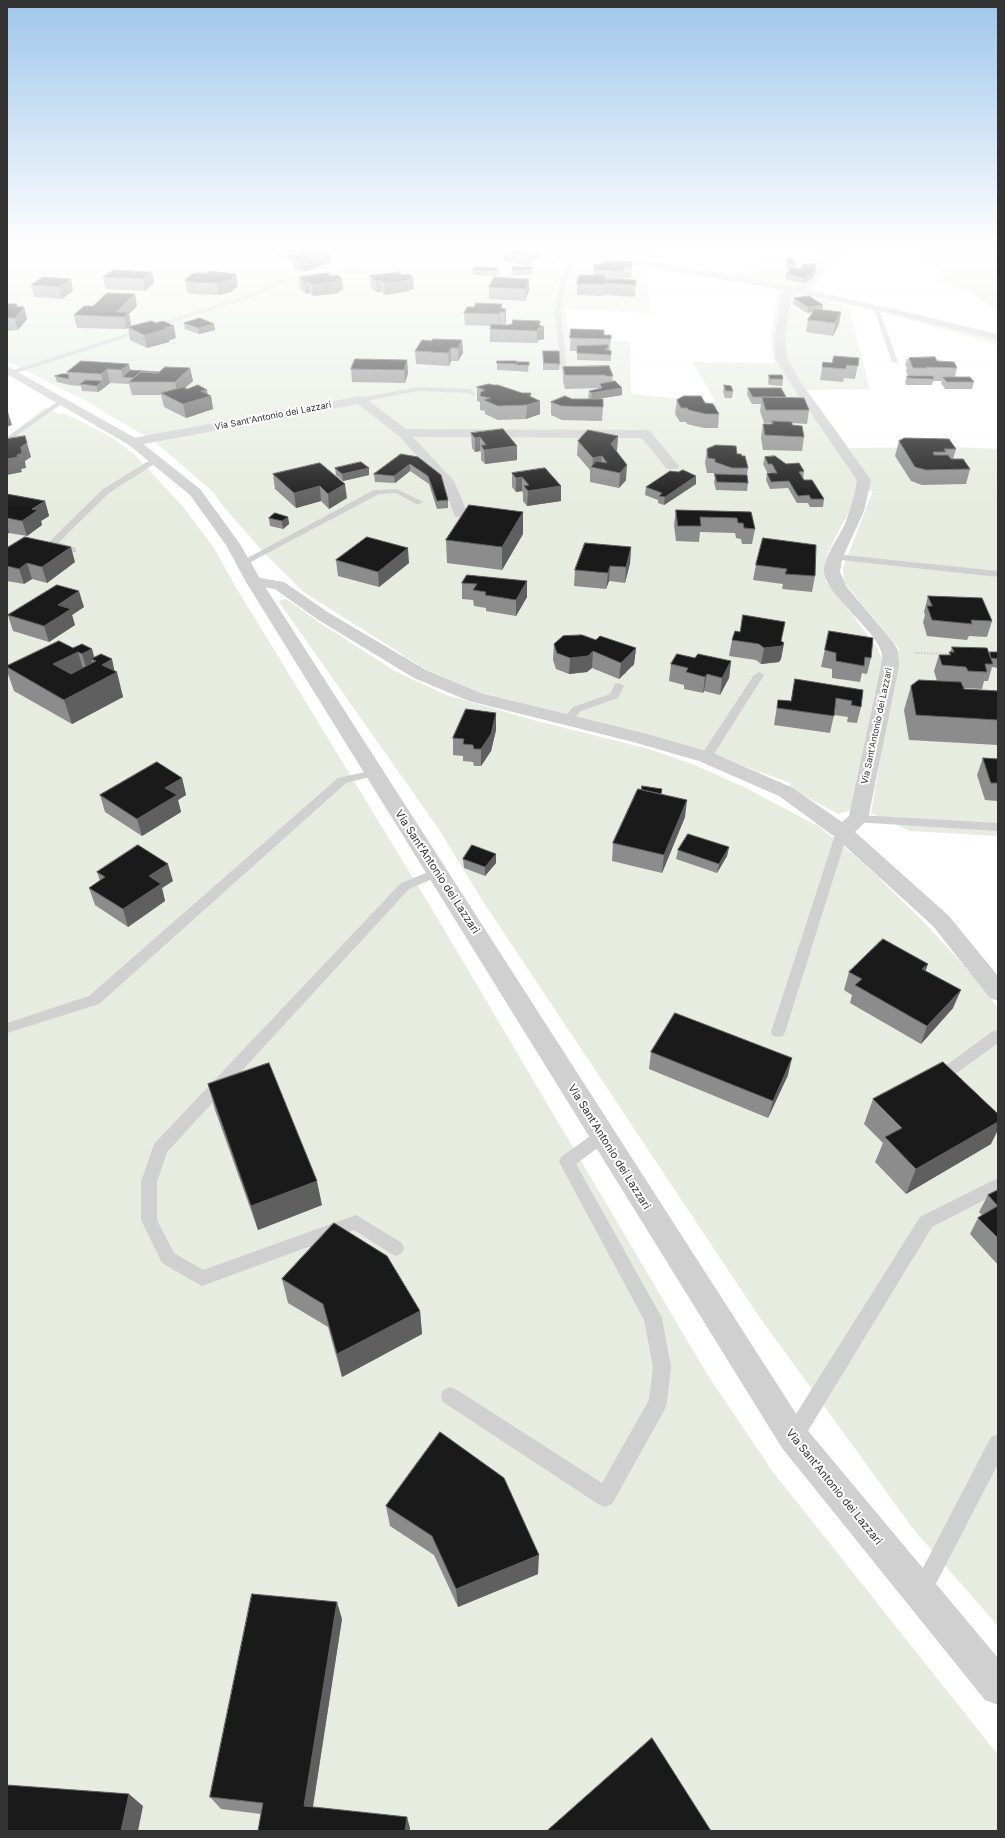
<!DOCTYPE html>
<style>
body{margin:0}
#map{position:relative;width:1005px;height:1838px;overflow:hidden;background:#fff;font-family:Inter,sans-serif}
canvas{display:block}
.frame{position:absolute;inset:0;border:8px solid #333;pointer-events:none}
</style>
<div id="map">
<canvas width="1005" height="1838"></canvas>
<div class="frame"></div>
</div>
<script>
const g = document.querySelector('canvas').getContext('2d');
g.lineJoin = 'round';
function paint(path, color) {
  g.fillStyle = color;
  g.fill(path, 'evenodd');
}
function strokePath(path, color, width, dash) {
  g.strokeStyle = color;
  g.lineWidth = width;
  g.lineCap = dash ? 'butt' : 'round';
  g.setLineDash(dash || []);
  g.stroke(path);
}
function write(font, color, halo, rows, align = 'center') {
  g.font = font + ' Inter,sans-serif';
  g.lineWidth = 4;
  g.setLineDash([]);
  g.textBaseline = 'middle';
  g.strokeStyle = halo;
  g.fillStyle = color;
  for (const [text, x, y, turn = 0] of rows) {
    g.save();
    g.translate(x, y);
    g.rotate((+turn || 0) * Math.PI / 180);
    g.textAlign = isNaN(turn) ? turn : align;
    if (halo) g.strokeText(text, 0, 0);
    g.fillText(text, 0, 0);
    g.restore();
  }
}
const green = new Path2D(`
 M7,250H543L646,265L650,313L565,309L570,340L630,341L631,394L716,402L692,362L775,363C767,340 775,314 778,290L848,305L870,389L807,390L849,448L956,447L998,449V836L910,831L871,813L899,649L844,582L843,568L873,491H857L855,500L828,552L825,565V580L877,647L883,662L852,810L838,814L791,788L790,783L700,750L479,692L427,670L305,593L266,555L223,506L213,492L155,442L86,401L7,361Z
 M581,250H653L650,261Z
 M813,250H842L837,266L818,269L798,288L727,275L743,271L759,264L783,260L815,263Z
 M909,250H998V311L993,309L971,293L940,283L946,276L937,265L919,256L918,252Z
 M883,312L915,315L998,335V345Z
 M46,407L59,414H66L113,438L135,455L185,509L214,548L237,589L435,914L707,1374L773,1472L998,1755V1831H7V437Z
 M286,599L317,621L393,670L446,695L537,721L649,749L692,764L746,788L818,826L862,862L922,920L975,978L998,1008V1626L914,1530L758,1315L484,903L438,828L279,602L281,600Z`);
const path = new Path2D(`
 M915,653L952,654`);
const service = new Path2D(`
 M546,250H552L572,261V269L564,288L561,311L567,370L564,372L561,370L555,311L558,288L566,269V262L551,255Z
 M346,269C362,269 377,267 388,281L383,282L377,275L366,273H346L284,282L255,296L7,376V372L251,294L281,280Z
 M873,306L878,307L898,362L897,363L892,362Z
 M418,387L470,389L476,394L473,396L468,393L418,391L360,402L356,400L360,398Z
 M60,400L66,401L7,442V437Z
 M152,459H155L159,461L109,493L59,542L76,548V552H70L50,545V541L103,489Z
 M397,489L423,502L419,504H416L396,493L379,494L247,564H241L240,562L374,490Z
 M834,554L998,571V577L831,559L830,557Z
 M759,672L764,675L712,757L706,760L702,759L700,757L754,675Z
 M619,683L624,686L618,698L581,711L571,722L567,723L562,720L573,707L610,694L615,684Z
 M374,770L380,773L378,775L346,783L99,1004L7,1033V1023L89,996L338,778Z
 M858,815L998,823V831L854,822L852,819L854,816Z
 M842,828L846,829L848,832L785,1032L783,1036L778,1037L773,1036L771,1032L836,832L838,829Z
 M438,868L442,869L444,872L442,875L409,889L167,1152L157,1182V1220L174,1253L203,1270L356,1215L402,1243L404,1248L402,1253L396,1256L390,1253L354,1230L202,1286L162,1263L141,1220V1182L154,1144L401,883Z
 M998,1030V1043L954,1075L949,1077L944,1075L942,1071L944,1067L993,1031Z
 M602,1130L607,1131L610,1136L607,1141L576,1164L662,1318L671,1367L667,1402L665,1409L612,1504L605,1507L598,1504L443,1402L441,1396L443,1390L450,1387L457,1390L602,1483L649,1400L653,1367L644,1320L559,1162L561,1157L597,1131Z
 M998,1178V1193L932,1227L800,1444L793,1446L786,1444L784,1437L786,1430L920,1217Z
 M998,1434V1464L929,1597L922,1600L915,1597L912,1590L915,1583L991,1437Z`);
const minor = new Path2D(`
 M818,250H826C829,279 814,285 791,296L785,339L787,358L801,383L871,480L864,511L842,559L840,572L846,586L893,642L898,651L899,666L868,819L855,832L949,916L998,976V1001L990,998L933,926L835,837L779,796L699,761L633,742L469,701L414,678L317,619L275,589L249,585L246,582L249,579L254,577L284,582L329,613L426,670L481,693L647,734L713,753L793,788L842,822L849,816L881,666C882,661 883,655 881,651C873,627 827,596 824,572C823,558 839,537 845,524C850,510 855,495 857,480L790,383L775,358V339L781,295C784,291 790,289 795,287C814,278 819,271 818,250Z
 M360,396L364,397L406,429L646,430L650,431L679,466L677,469H667L642,438L413,437L454,481L468,514L466,517H456L454,514L443,485L399,436L358,404L133,446L129,445L127,442L129,439L133,438Z`);
const tertiary = new Path2D(`
 M558,250C602,250 646,260 690,268C794,285 895,309 998,334V340L875,310L784,290L562,253Z
 M7,366L137,439L200,489L240,544L262,582L804,1426L998,1658V1705L985,1700L782,1448L246,582L226,545L190,495L129,445L7,374Z`);
const wall = new Path2D(`
 M278,250H326L330,251L331,262L303,272L293,269L292,260H289L279,258Z
 M505,250H540V256L526,265L504,262V251Z
 M610,250H635V251Z
 M786,257L796,264V269L814,277L804,283L785,280L786,274L790,270H787L785,263Z
 M594,264L632,267L631,278H624V280H636L635,297L604,295V296L577,295V284L594,275Z
 M512,267L532,269V275H513Z
 M498,268L497,276L473,275V270Z
 M152,272L154,283L145,291L106,289L103,277Z
 M370,276L414,289H410V291L385,295L381,292H377L371,288Z
 M43,277L73,291L62,299L34,297L31,285Z
 M299,277L343,290L339,291V293L313,296L310,293L306,294L300,289Z
 M529,279V291L525,301L489,299V287Z
 M185,280L238,285L231,292L219,295L193,294L187,292Z
 M794,298L822,310L841,312L839,324L833,336L806,332L808,320L813,312L807,313L793,304Z
 M7,304H17L18,307H24L27,319L18,330L7,331Z
 M93,306H137L129,314L131,325L128,327L176,338L169,340V342L147,348L130,340L128,327L126,329L77,328L74,315Z
 M502,309H506V321L505,324H500L499,325L540,326L544,339L538,340L537,343L490,342V329L491,326L465,325L464,313Z
 M184,323L214,324L215,330L199,334L185,329Z
 M571,329L604,335H611L610,350L611,351V361L577,360V351H570Z
 M462,340L463,353L458,361H451L449,366L416,364L415,351L432,341Z
 M543,351L560,364L559,370H543Z
 M859,358L855,379L844,378L843,382L820,380L823,362L832,363Z
 M909,358L937,361L957,368L955,377L974,382L972,389H945L941,383L942,381H933L932,385H906L905,382L907,376H908L906,371L907,368L905,365L907,359H909Z
 M407,360L408,373L405,383L352,382L351,369Z
 M497,361L529,362L528,372L517,371V370V371L497,370Z
 M129,364L130,370L159,372L190,368L193,381L185,388L211,396L213,409L186,418L164,407L161,395H132L129,384L110,383L98,392L82,391L81,386L70,385L57,382L55,376L68,374L67,372Z
 M563,367L613,376L612,381L622,388V395L597,399L603,407L602,421L562,420L551,415V402L572,399H590L588,398L589,391L599,389V388L565,389L563,381Z
 M769,375L783,379L782,386L769,385L768,382Z
 M493,385L522,393H531V397L540,401V414L526,419L498,420L485,414V411L480,410V402L477,401V387Z
 M724,385L733,391L732,398H725L723,392Z
 M748,388L785,397L809,410L807,424L792,423V425L804,437L802,451L763,450L761,438L763,424H771V423H764L760,411L761,404H752L747,395Z
 M677,400L705,403L719,414L718,428H704L687,424L686,422H680L675,414Z
 M471,433L517,446V460L485,464L481,460V452L480,451L475,452L472,448Z
 M618,436L617,450L616,451L626,480L619,488L590,482V470L577,455L578,441Z
 M899,441L956,449L953,459L970,469L966,484L922,485L911,481L895,456Z
 M707,449L737,454L742,456L748,468L747,475L748,483L747,491L716,490L714,482L715,477L714,476V473H707L705,463Z
 M418,457L448,500V508L437,509L429,484L410,471L395,483L375,482L374,474Z
 M765,457L786,464L804,471L803,479L804,480L824,499L823,507H810L808,503H797L788,488L770,489L766,480L767,473H771L770,472H767L763,464Z
 M320,463L347,498L329,509L321,501L296,508L275,489L273,474Z
 M335,468H369V475L343,481L336,475Z
 M512,473L561,486V501L527,506L523,501V494L522,491L516,492L512,487Z
 M696,476V484L664,505L658,503V500L645,495L646,487Z
 M7,494L45,501L49,516L41,521L42,525L27,536L9,533L7,534Z
 M676,510L751,512L755,529L752,544H742L741,539L736,538L735,533L700,532L699,542L676,541L674,525Z
 M288,517L289,524L283,529L270,526L269,518Z
 M523,534L502,570L447,563L446,540Z
 M763,538L815,576L812,592L782,589L783,584L753,580L756,565Z
 M631,547L630,563L625,583L609,581L606,589L574,586L575,570Z
 M7,548L75,562L47,583L32,579L24,584L7,581Z
 M336,560L409,563L379,587L338,576Z
 M467,575L527,597L516,616L486,611V608L474,606L473,600L462,599V583Z
 M928,596L992,621L987,637L969,636L967,640L927,636L923,622L925,615L924,612Z
 M84,607L72,615L75,625L49,642L13,631L8,615Z
 M829,631L871,658L867,674L862,673L860,682L832,678V669L821,667Z
 M596,640L636,648L634,664L619,679L592,668L587,672L569,674L556,669L553,660L554,644Z
 M732,640L781,641L784,643L781,659L779,662L761,664L756,660L729,656Z
 M952,647L989,655L990,652H998V668L992,667L988,681H984L982,689L963,688L964,689L998,691V745L909,740L904,710L911,686L937,681L934,671L939,655H949Z
 M73,648L92,649L94,657L115,671L123,697L72,724L14,691L7,671V666Z
 M695,658L731,661L729,678L720,695L704,691L703,693L684,689V685L669,681L671,664Z
 M863,690L861,707L857,723L847,722L848,717L834,715L830,733L774,725L778,700L790,701Z
 M496,730L491,751L481,766H474L473,762L463,761V756L453,755V738Z
 M983,758L998,759V801L985,800L977,775Z
 M182,778L186,795L178,800L181,812L142,836L105,812L100,795Z
 M661,794L685,817L662,873L612,861L613,843Z
 M729,847L727,856L717,873L676,859L678,850Z
 M496,854V863L485,876L464,868L463,859Z
 M97,872L173,881L162,888L165,901L128,927L95,905L89,888L100,881Z
 M928,964L925,971L953,1008L921,1044L850,1003L852,995L844,990L849,972Z
 M651,1052L788,1075L768,1118L649,1069Z
 M208,1084L322,1205L258,1230L215,1110Z
 M873,1099L991,1144L906,1194L875,1162L883,1143L864,1124Z
 M998,1190V1265L970,1234L978,1218L982,1215L979,1212L988,1195Z
 M282,1279L420,1311L422,1334L342,1377L328,1327L288,1303Z
 M386,1506L538,1574L458,1607L434,1555L390,1526Z
 M342,1619L313,1807L410,1828V1831H258L261,1814L221,1809L210,1797Z`);
const shadedWall = new Path2D(`
 M288,250H317L291,251L292,258H291L292,260H289Z
 M532,250H540V256L526,265V254Z
 M330,251L331,262L303,272L302,260Z
 M816,264L814,277L804,283V278Z
 M152,272L154,283L145,291L142,279Z
 M236,274L238,285L231,292L219,295L217,283Z
 M413,277L414,289H410V291L385,295L384,283Z
 M71,279L73,291L62,299L59,287Z
 M336,279H342L343,290L339,291V293L313,296L312,285Z
 M529,279V291L525,301L526,289Z
 M380,280L381,292H377L376,281Z
 M304,282H309L310,293L306,294Z
 M135,294L137,306L129,314L131,325L126,329L124,317L116,312Z
 M17,304L19,312L24,307L27,319L18,330L15,318V307Z
 M823,305L822,311L807,313L808,307Z
 M506,309V321L505,324V312Z
 M500,312V324L499,326V314Z
 M841,312L839,324L833,336L835,323Z
 M540,321V328L544,327V339L538,340L537,343V331Z
 M214,324L215,330L199,334L198,328Z
 M174,326L176,338L169,340V342L147,348L144,335L164,328Z
 M462,340L463,353L458,361V348Z
 M451,348V361L449,366L448,353Z
 M407,360L408,373L405,383L404,370Z
 M129,364L131,377H123L121,370Z
 M190,368L193,381L177,395L175,382Z
 M107,369L110,383L104,388L101,374Z
 M102,381L104,388L98,392L97,386Z
 M622,388V395L591,400L592,393Z
 M207,390L208,396H211L213,409L186,418L183,404L201,391Z
 M531,393L530,404L540,401V414L526,419L527,405L529,396Z
 M7,412H8L12,425L7,427Z
 M618,436L617,450L610,459L611,444Z
 M480,437V451L475,452V438Z
 M27,443L31,457L25,461L26,468L21,469L22,472L7,475V459L17,455L21,447Z
 M517,446V460L485,464L484,450Z
 M602,456L601,469L592,467L593,458Z
 M410,464V471L395,483L394,476Z
 M627,465L626,480L619,488L620,473Z
 M369,468V475L343,481L342,474Z
 M696,476V484L664,505L665,497Z
 M522,477V491L516,492V478Z
 M345,484L347,498L329,509L328,494Z
 M320,486L321,501L296,508L294,493Z
 M561,486V501L527,506L528,491Z
 M45,501L49,516L41,521L42,525L27,536L22,521L32,509Z
 M523,512V534L502,570V547Z
 M288,517L289,524L283,529L282,521Z
 M7,525L9,533L7,534Z
 M71,547L75,562L47,583L42,567Z
 M631,547L630,563L625,583L626,567Z
 M408,548L409,563L379,587L378,572Z
 M27,563L32,579L24,584L19,569Z
 M610,566L609,581L606,589L608,573Z
 M527,581V597L516,616V600Z
 M79,591L84,607L72,615L75,625L49,642L44,626L58,605Z
 M784,643L781,659L779,662L761,664L764,648L780,646Z
 M636,648L634,664L619,679L621,663Z
 M92,649L95,661L91,659L96,674L89,678L82,654Z
 M593,651L592,668L587,672L569,674L570,658Z
 M78,652L85,675L60,688L53,664Z
 M112,659L115,673L117,672L123,697L72,724L64,700L102,665Z
 M731,661L729,678L720,695L722,678Z
 M707,674L704,691L703,693L705,677Z
 M496,713V730L491,751L481,766V749Z
 M182,778L186,795L178,800L181,812L142,836L137,819L165,788Z
 M687,800L685,817L662,873L664,855Z
 M729,847L727,856L717,873L719,864Z
 M496,854V863L485,876V867Z
 M168,864L173,881L162,888L165,901L128,927L123,909L149,876Z
 M928,964L922,981V969Z
 M961,990L953,1008L921,1044L927,1026Z
 M792,1058L788,1075L768,1118L773,1101Z
 M998,1122V1130L991,1144L906,1194L916,1169Z
 M317,1181L322,1205L258,1230L251,1206Z
 M420,1311L422,1334L342,1377L337,1354Z
 M539,1555L538,1574L458,1607L456,1589Z
 M337,1602L342,1619L311,1818L304,1806Z
 M129,1794L143,1806L138,1831H121Z
 M407,1817L410,1828V1831H405Z`);
const building = new Path2D(`
 M296,250H326L330,251L302,260L291,258L302,254L291,251Z
 M505,250H532L526,254L504,251Z
 M786,257H792L796,264H788Z
 M603,261L631,262L632,267H624V271L594,270V264H603Z
 M803,264H816L815,271L804,278L786,274L792,268L801,269Z
 M474,267L498,268L497,270H473Z
 M512,267H532V269L513,270Z
 M113,270L152,272L142,279L103,277Z
 M209,271L236,274L229,281L217,283L191,282L185,280L193,273H207Z
 M399,272L402,275L409,274L413,277L407,278L410,280L384,283L380,280L376,281L370,276Z
 M328,273L331,276L338,275L342,279H336L338,281L312,285L309,282H304L299,277Z
 M579,275H605V279L636,280V285L605,283L604,284H577Z
 M43,277L71,279L59,287L31,285Z
 M494,277L529,279L526,289L489,287Z
 M107,293L135,294L116,312H128L124,317L74,315L84,306H93Z
 M809,296L823,305L808,307L794,298Z
 M476,303L502,304L501,308L506,309L505,312H500L499,314L464,313L467,307H474Z
 M7,304H17L15,307H24L15,318H7Z
 M815,309L841,312L835,323L808,320Z
 M200,318L214,324L198,328L184,323Z
 M513,320L540,321L539,325L544,327L538,328L537,331L490,329L491,324L508,325L512,324Z
 M152,321L156,323L163,321L174,326L164,328L167,329L144,335L128,327Z
 M571,329L604,330V335H611V339L570,338Z
 M433,339L462,340L458,348H451L448,353L415,351L422,340L432,341Z
 M608,345V348L605,349L611,351V355L577,353V346Z
 M543,351H559L560,364L544,363Z
 M834,356L859,358L858,366L846,365V369L822,367L823,362L832,363Z
 M935,357L937,361L954,362L957,368L926,367L927,368H913L909,358Z
 M355,359L407,360L404,370L351,369Z
 M81,361L129,364L121,370L107,369L101,374L67,372Z
 M497,361H517V364L497,363Z
 M517,362H529V365H517Z
 M609,366L613,376H606L605,375H565L563,367Z
 M165,367L190,368L175,382H129L140,372L158,373Z
 M130,370L159,372L158,373L140,372L134,378L123,377Z
 M62,374H68L69,379L55,376Z
 M769,375H782L783,379H770Z
 M907,376H933L934,379L908,378Z
 M943,377H970L974,382H947Z
 M86,380L102,381L97,386L80,384Z
 M615,381L622,388L592,393L589,391L602,388L600,384Z
 M489,384L493,385H498L522,393H531L529,396L540,401L527,405L498,406L484,400L490,398L480,396L481,392L485,390L477,387Z
 M198,385L207,390L201,391L211,396L183,404L161,393L183,387L187,389Z
 M724,385L731,386L733,391H726Z
 M748,388H781L786,397H753Z
 M565,396L572,399H603V407L562,406L551,402Z
 M684,396H701L705,403L713,404L719,414H706L689,410L687,408H681L677,400Z
 M762,397L804,398L809,410H766Z
 M772,421L792,422V425L802,426L804,437L765,435L763,424H773Z
 M503,429L517,446L484,450L481,445H486L480,437L475,438L471,433Z
 M588,430L618,436L611,444L627,465L620,473L591,467L596,461L607,463L602,456L593,458L578,441Z
 M25,436L27,443L21,447L22,453L17,455L18,457L7,459V439Z
 M905,438L949,439L956,449H944L946,452H933L934,455H948L951,459H963L970,469L926,470L915,467L899,441Z
 M716,445L736,446L737,454H741L742,456H745L748,468H732L715,462V459L708,458L707,449Z
 M401,454L418,457L441,475L448,500L437,501L428,476L410,464L394,476L374,474Z
 M775,456L786,464L799,463L804,471L799,472L804,480H812L824,499H811L809,495L798,496L789,481L771,482L767,473H777L772,464H768L765,457Z
 M361,462L369,468L342,474L335,468Z
 M320,463L345,484L328,494L320,486L294,493L273,474Z
 M545,468L561,486L528,491L524,486L529,485L522,477L516,478L512,473Z
 M683,470L696,476L665,497L659,496L662,493L646,487L670,471L678,472Z
 M715,474L747,475L748,483L717,482Z
 M7,494L45,501L32,509L38,510L22,521L7,518Z
 M469,505L523,512L502,547L446,540Z
 M676,510L751,512L755,529L744,528L743,523H738L737,518L700,517L701,526H678Z
 M275,513L288,517L282,521L269,518Z
 M25,537L71,547L42,567L27,563L19,569L7,566V548Z
 M367,537L408,548L378,572L336,560Z
 M763,538L816,545L815,576L785,574L787,569L756,565Z
 M585,543L631,547L626,567L610,566L608,573L575,570Z
 M467,575L527,581L516,600L485,595L486,592L473,590L477,584L462,583Z
 M57,585L79,591L58,605L71,609L44,626L8,615Z
 M928,596L982,598L992,621L971,620L972,624L932,620L927,606H932Z
 M743,615L785,622L781,641L784,643L782,646L764,648L759,644L732,640L735,631L740,632Z
 M829,631L873,638L871,658L865,657L864,666L836,661V653L825,650Z
 M582,635L596,640L600,636L636,648L621,663L593,651L588,656L570,658L557,653L554,644L563,636Z
 M59,641L73,648L82,644L92,649L82,654L78,652L53,664L71,674L96,661L91,659L101,654L112,659L102,665L117,672L64,700L7,667V666Z
 M952,647L987,648L993,664H985L987,672L968,671L966,667L942,665L939,655H951L949,652H954Z
 M990,652H998V659L991,658Z
 M677,654L695,658L698,654L731,661L722,678L707,674L705,677L686,672L688,668L671,664Z
 M795,679L863,690L861,707L851,705L852,701L836,698L834,716L777,708L778,700L791,701Z
 M919,680L961,682L964,689L998,691V720L916,715L911,686Z
 M466,709L496,713L491,734L481,749H474L473,745L463,744L464,739L453,738Z
 M983,758L998,759V783H991Z
 M157,762L182,778L165,788L177,795L137,819L100,795Z
 M642,786L662,789L661,794L642,790Z
 M638,789L687,800L664,855L613,843Z
 M688,834L729,847L719,864L678,850Z
 M138,845L168,864L149,876L161,884L123,909L89,888L105,877L97,872Z
 M472,845L496,854L485,867L463,859Z
 M883,939L928,964L922,969L961,990L927,1026L855,985L862,979L849,972Z
 M675,1013L792,1058L773,1101L651,1052Z
 M943,1062L998,1114V1122L916,1169L885,1137L902,1128L873,1099Z
 M269,1063L317,1181L251,1206L208,1084Z
 M998,1190V1206L988,1195Z
 M998,1206V1238L978,1218Z
 M334,1223L387,1256L420,1311L337,1354L323,1304L282,1279Z
 M440,1432L504,1478L539,1555L456,1589L432,1536L386,1506Z
 M252,1594L337,1602L304,1806L407,1817L405,1831H258L263,1803L210,1797Z
 M652,1738L711,1831H547Z
 M7,1785L129,1794L121,1831H7Z`);
const farStreetnames = [
 ["Via Sant'Antonio dei Lazzari",273,416,-11],
 ["Via Sant'Antonio dei Lazzari",877,726,-78]
];
const streetNames = [
 ["Via Sant'Antonio dei Lazzari",437,872,57],
 ["Via Sant'Antonio dei Lazzari",609,1147,58],
 ["Via Sant'Antonio dei Lazzari",834,1487,51]
];
paint(green, '#e6ecdf');
strokePath(path, '#cdcdcd', 2, [1.5, 1.5]);
paint(service, '#d0d0d0');
paint(minor, '#d0d0d0');
paint(tertiary, '#d0d0d0');
paint(wall, '#8c8c8c');
paint(shadedWall, '#5f5f5f');
paint(building, '#1a1a1a');
strokePath(building, '#5f5f5f', 1);
const sky = g.createLinearGradient(0, 0, 0, 507);
sky.addColorStop(0, '#9ec6ea');
sky.addColorStop(0.49, '#fff');
sky.addColorStop(1, '#ffffff00');
g.fillStyle = sky;
g.fillRect(0, 0, 1005, 507);
write('9px', '#333', '#fff', farStreetnames);
write('11px', '#333', '#fff', streetNames);
</script>
